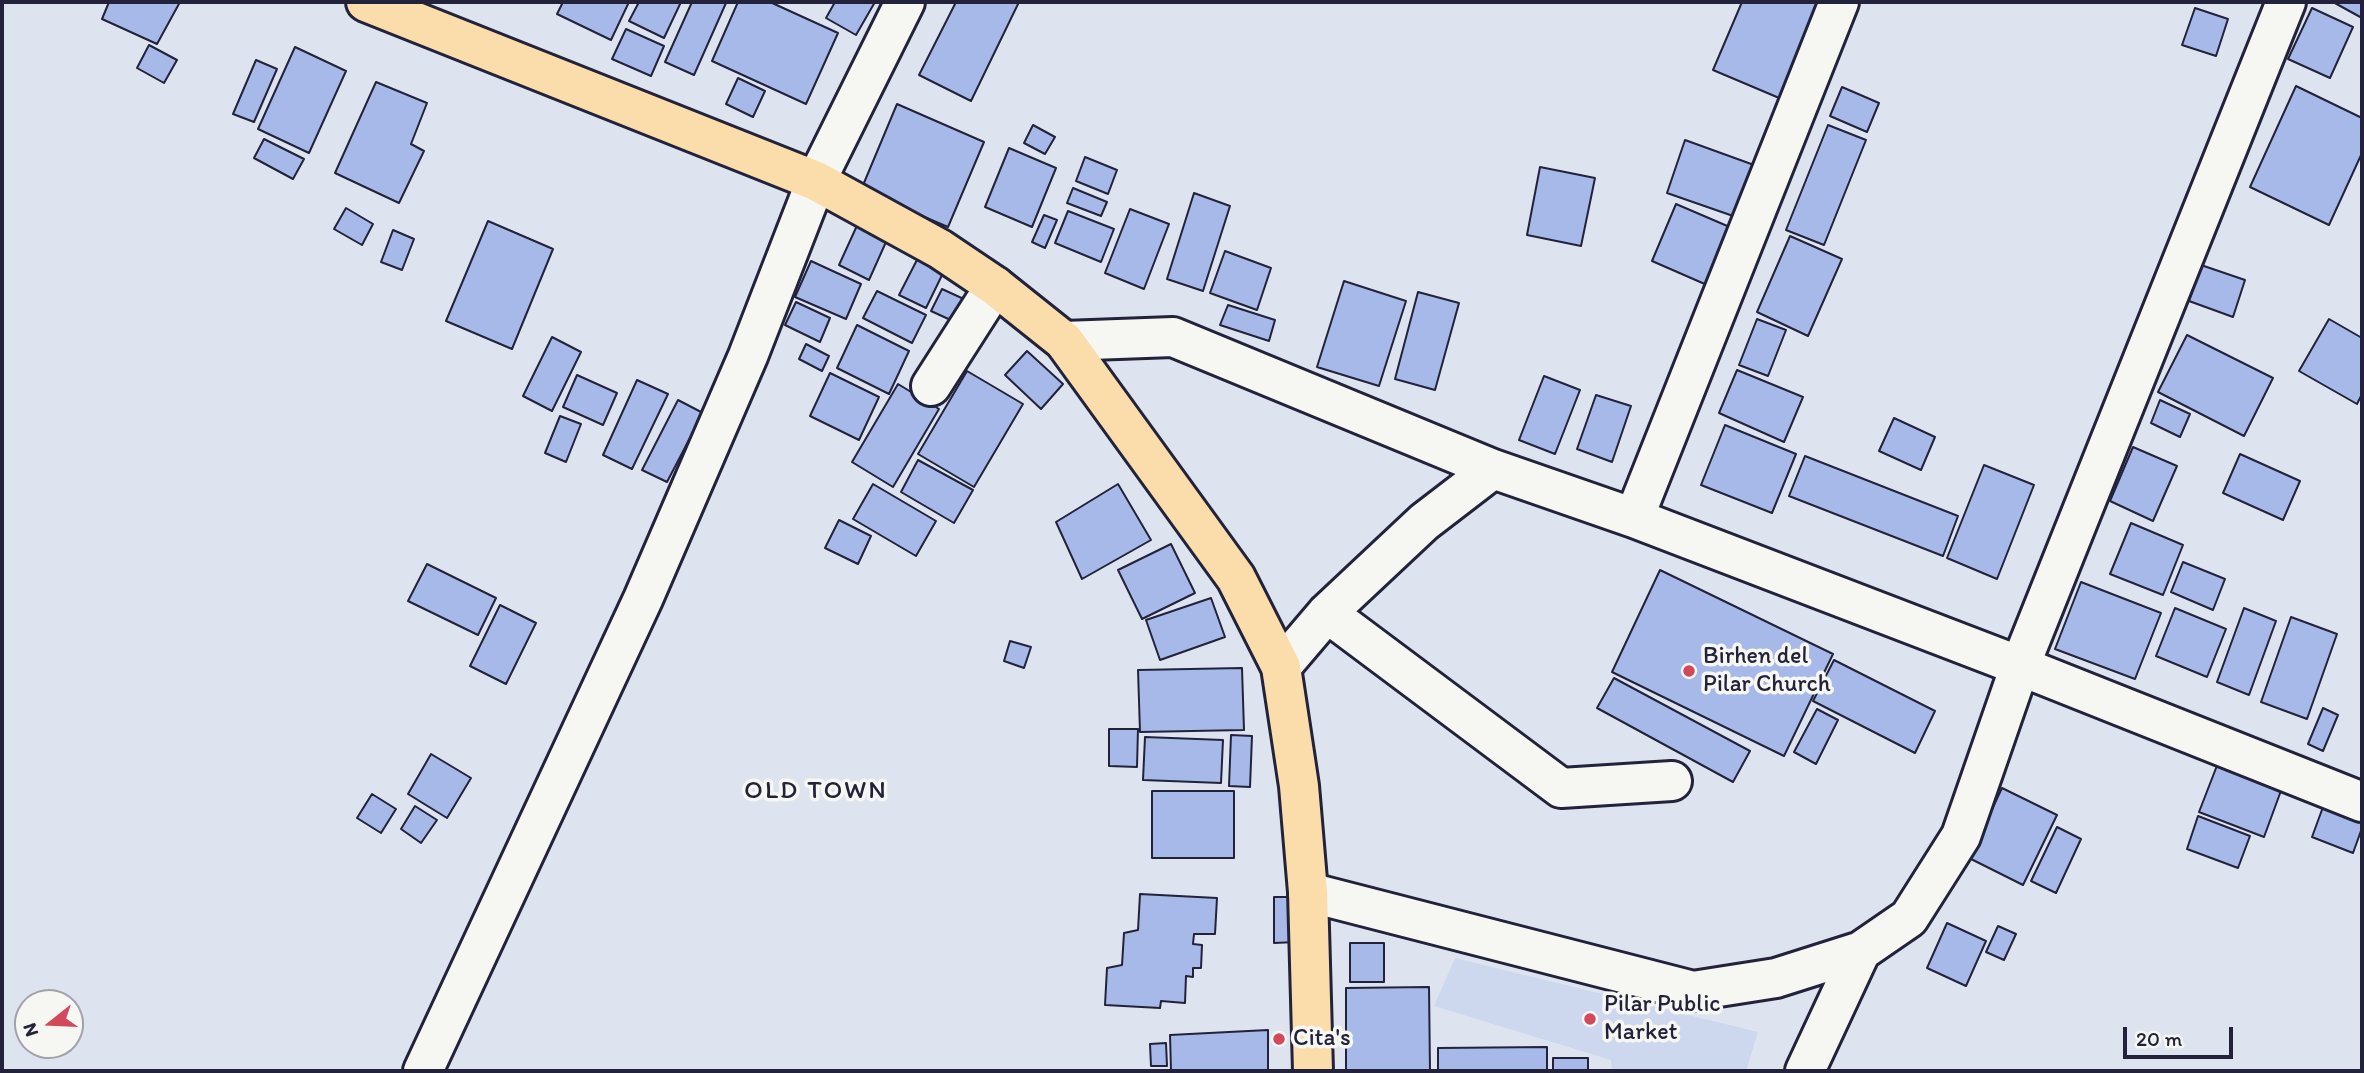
<!DOCTYPE html>
<style>
body{margin:0}
#map{position:relative;width:2364px;height:1073px;overflow:hidden;background:#dee4ef;font-family:Itim,sans-serif}
canvas{display:block}
.frame{position:absolute;inset:0;border:4px solid #22223b;pointer-events:none}
.north{position:absolute;left:14px;top:989px;width:70px;height:70px;box-sizing:border-box;background:#f6f6f2;border:2px solid #a1a1a9;border-radius:50%;rotate:252deg;font-size:19px;font-weight:700;line-height:28px;text-align:center;color:#22223b}
.north::after{content:'';display:block;margin:auto;width:24px;height:32px;background:#d1495b;clip-path:polygon(50% 0,100% 100%,50% 72%,0 100%)}
.scale{position:absolute;left:2123px;top:1027px;width:110px;height:32px;box-sizing:border-box;border:4px solid #22223b;border-top:0;padding-left:9px;font-size:21px;line-height:24px;white-space:nowrap;color:#22223b;-webkit-text-stroke:5px #f6f6f2;paint-order:stroke}
</style>
<div id="map">
<canvas width="2364" height="1073"></canvas>
<div class="frame"></div>
<div class="north">N</div>
<div class="scale">20 m</div>
</div>
<script>
const g = document.querySelector('canvas').getContext('2d');
g.lineJoin = 'round';
function paint(path, color) {
  g.fillStyle = color;
  g.fill(path, 'evenodd');
}
function strokePath(path, color, width, dash) {
  g.strokeStyle = color;
  g.lineWidth = width;
  g.lineCap = dash ? 'butt' : 'round';
  g.setLineDash(dash || []);
  g.stroke(path);
}
function write(font, color, halo, rows, align = 'center') {
  g.font = font + ' Itim,sans-serif';
  g.lineWidth = 7;
  g.setLineDash([]);
  g.textBaseline = 'middle';
  g.strokeStyle = halo;
  g.fillStyle = color;
  for (const [text, x, y, turn = 0] of rows) {
    g.save();
    g.translate(x, y);
    g.rotate((+turn || 0) * Math.PI / 180);
    g.textAlign = isNaN(turn) ? turn : align;
    if (halo) g.strokeText(text, 0, 0);
    g.fillText(text, 0, 0);
    g.restore();
  }
}
const built = new Path2D(`
 M1455,958L1758,1032L1746,1071H1612L1611,1060L1434,1006Z`);
const building = new Path2D(`
 M109,2H180L157,44L102,19Z
 M563,2H629L611,40L557,14Z
 M639,2H681L664,38L629,21Z
 M692,2L726,3L694,75L665,62Z
 M738,2H770L838,33L806,104L712,61Z
 M835,2H875L856,35L826,18Z
 M956,2H1019L971,101L919,75Z
 M1742,2H1824L1791,103L1713,70Z
 M2333,2H2362V18Z
 M2195,8L2228,19L2216,56L2182,45Z
 M2312,8L2353,27L2330,78L2288,59Z
 M626,29L664,46L651,76L612,59Z
 M149,45L177,60L164,83L137,68Z
 M295,47L346,71L309,153L258,129Z
 M256,60L277,69L254,122L233,114Z
 M738,78L765,91L753,117L726,104Z
 M376,82L427,103L411,144L424,151L399,203L335,173Z
 M2296,86L2362,118V153L2329,225L2250,187Z
 M1842,87L1879,103L1867,132L1830,116Z
 M897,104L984,142L948,227L861,190Z
 M1033,125L1055,137L1045,154L1024,143Z
 M1828,125L1866,140L1824,245L1786,230Z
 M264,139L304,159L293,179L254,158Z
 M1685,140L1754,165L1736,217L1667,193Z
 M1009,148L1056,168L1032,227L985,207Z
 M1085,157L1117,170L1108,194L1076,181Z
 M1540,167L1595,178L1581,246L1527,235Z
 M1073,188L1107,202L1101,216L1067,203Z
 M1194,193L1230,206L1203,291L1167,279Z
 M1676,204L1732,228L1707,285L1652,261Z
 M346,208L373,224L362,245L334,229Z
 M1130,209L1169,224L1144,289L1105,273Z
 M1068,211L1114,229L1101,262L1055,243Z
 M1044,215L1057,220L1045,248L1032,242Z
 M860,219L890,233L869,280L839,265Z
 M488,221L553,249L512,349L446,321Z
 M393,230L414,239L402,270L381,262Z
 M1790,236L1842,259L1808,336L1757,312Z
 M1225,251L1271,268L1257,310L1210,293Z
 M920,254L946,267L926,308L899,295Z
 M811,261L861,284L846,319L795,297Z
 M2201,265L2245,280L2233,317L2189,301Z
 M1344,281L1406,301L1379,386L1317,367Z
 M942,289L966,300L955,322L931,311Z
 M877,291L926,315L912,343L863,318Z
 M1418,292L1459,303L1435,390L1395,379Z
 M796,302L830,318L820,342L785,325Z
 M1228,305L1275,320L1269,341L1220,325Z
 M1757,319L1786,330L1768,376L1739,365Z
 M2329,319L2362,338V394L2357,404L2299,371Z
 M857,325L909,351L889,394L837,368Z
 M2187,335L2273,378L2244,436L2158,392Z
 M552,337L581,352L552,411L523,396Z
 M806,344L829,356L822,371L799,359Z
 M1027,351L1063,384L1041,409L1005,375Z
 M1737,370L1803,397L1784,442L1719,413Z
 M967,371L1023,404L974,487L918,454Z
 M830,373L879,397L859,440L810,416Z
 M577,375L617,393L603,425L563,407Z
 M1544,376L1580,390L1555,454L1519,440Z
 M637,380L668,394L632,469L603,455Z
 M898,384L939,409L893,487L852,462Z
 M1596,395L1631,406L1612,462L1577,449Z
 M678,400L703,413L667,482L642,470Z
 M2160,400L2190,414L2180,437L2151,423Z
 M560,416L581,424L566,462L545,453Z
 M1894,418L1935,437L1921,470L1879,451Z
 M1725,425L1796,454L1772,513L1701,485Z
 M2133,447L2177,466L2153,521L2110,501Z
 M2240,454L2300,481L2283,520L2223,493Z
 M1805,456L1958,516L1943,556L1789,496Z
 M918,460L973,490L954,523L901,492Z
 M1984,465L2034,485L1997,579L1947,558Z
 M873,484L936,521L916,556L853,519Z
 M1118,484L1151,540L1082,579L1056,522Z
 M839,520L871,536L858,564L825,548Z
 M2131,523L2183,545L2163,595L2110,574Z
 M1171,544L1195,593L1142,619L1118,570Z
 M2183,562L2225,579L2213,610L2171,592Z
 M427,564L496,598L478,635L408,601Z
 M1660,570L1833,654L1784,756L1612,672Z
 M2081,582L2161,613L2135,679L2055,649Z
 M1211,598L1225,637L1160,660L1146,620Z
 M500,605L536,623L506,684L470,666Z
 M2175,608L2226,629L2207,677L2156,656Z
 M2244,608L2276,621L2249,695L2217,682Z
 M2291,617L2337,634L2307,719L2261,702Z
 M1010,641L1031,647L1024,668L1004,661Z
 M1834,660L1935,711L1915,753L1813,701Z
 M1242,668L1244,730L1140,732L1138,670Z
 M1614,678L1750,751L1733,782L1597,708Z
 M2323,708L2338,715L2323,751L2308,744Z
 M1817,709L1838,720L1816,764L1794,752Z
 M1109,729H1138L1137,767L1109,766Z
 M1231,735L1252,736L1250,787L1229,786Z
 M1145,737L1223,740L1221,783L1143,780Z
 M431,754L471,778L447,818L408,794Z
 M2218,763L2282,788L2264,837L2199,812Z
 M2002,788L2057,815L2023,885L1969,858Z
 M1152,791H1234V858H1152Z
 M372,794L396,809L381,833L357,818Z
 M415,806L437,820L421,843L401,829Z
 M2323,807L2362,822V828L2353,853L2312,837Z
 M2198,816L2250,836L2238,868L2187,849Z
 M2057,827L2081,839L2056,893L2031,881Z
 M1140,894L1217,898L1215,934H1194L1193,944L1202,945L1201,968H1193V977L1186,976L1185,1003L1161,1001L1160,1008L1105,1005L1107,968L1122,965L1124,933L1138,930Z
 M1274,897H1296V942L1274,943Z
 M1947,923L1986,941L1966,986L1927,968Z
 M1998,926L2016,934L2004,960L1986,952Z
 M1350,943H1384V982H1350Z
 M1429,987L1430,1071H1346V988Z
 M1268,1030V1071H1171L1170,1035Z
 M1166,1043L1167,1066H1151L1150,1044Z
 M1547,1047V1071H1438V1048Z
 M1553,1058H1588V1071H1553Z`);
const minor = new Path2D(`
 M1064,341L1173,337L1493,469L1634,518L2020,666L2362,802
 M931,386L995,286
 M1634,518L1839,2
 M1327,613L1561,788L1672,781
 M1281,667L1327,613L1424,522L1493,469
 M1308,892L1693,991L1776,978L1861,951L1909,918L1961,836L2020,666L2286,2
 M423,1071L643,599L748,356L816,181L905,2
 M1805,1071L1861,951`);
const major = new Path2D(`
 M366,2L816,181L940,249L995,286L1064,341L1236,578L1281,667L1299,786L1308,892L1313,1071`);
const markers = [
 [1689,671,7,"#d1495b"],
 [1590,1019,7,"#d1495b"],
 [1279,1039,7,"#d1495b"]
];
const poiNames = [
 ["Birhen del",1703,657],
 ["Pilar Church",1703,685],
 ["Pilar Public",1604,1005],
 ["Market",1604,1033],
 ["Cita's",1293,1039]
];
const neighbourhoodNames = [
 ["OLD TOWN",816,791]
];
paint(built, '#cdd7ed');
paint(building, '#a6b9e8');
strokePath(building, '#22223b', 2);
strokePath(minor, '#22223b', 44);
strokePath(major, '#22223b', 44);
strokePath(minor, '#f6f6f2', 38);
strokePath(major, '#fbddab', 38);
for (const [x, y, r, color] of markers) {
  const dot = new Path2D();
  dot.arc(x, y, r, 0, 2 * Math.PI);
  g.fillStyle = color;
  g.fill(dot);
  strokePath(dot, '#f6f6f2', 2.5);
}
write('24px', '#22223b', '#f6f6f2', poiNames, 'left');
g.letterSpacing = '2px';
write('26px', '#22223b', '#f6f6f2', neighbourhoodNames);
g.letterSpacing = '0px';
</script>
